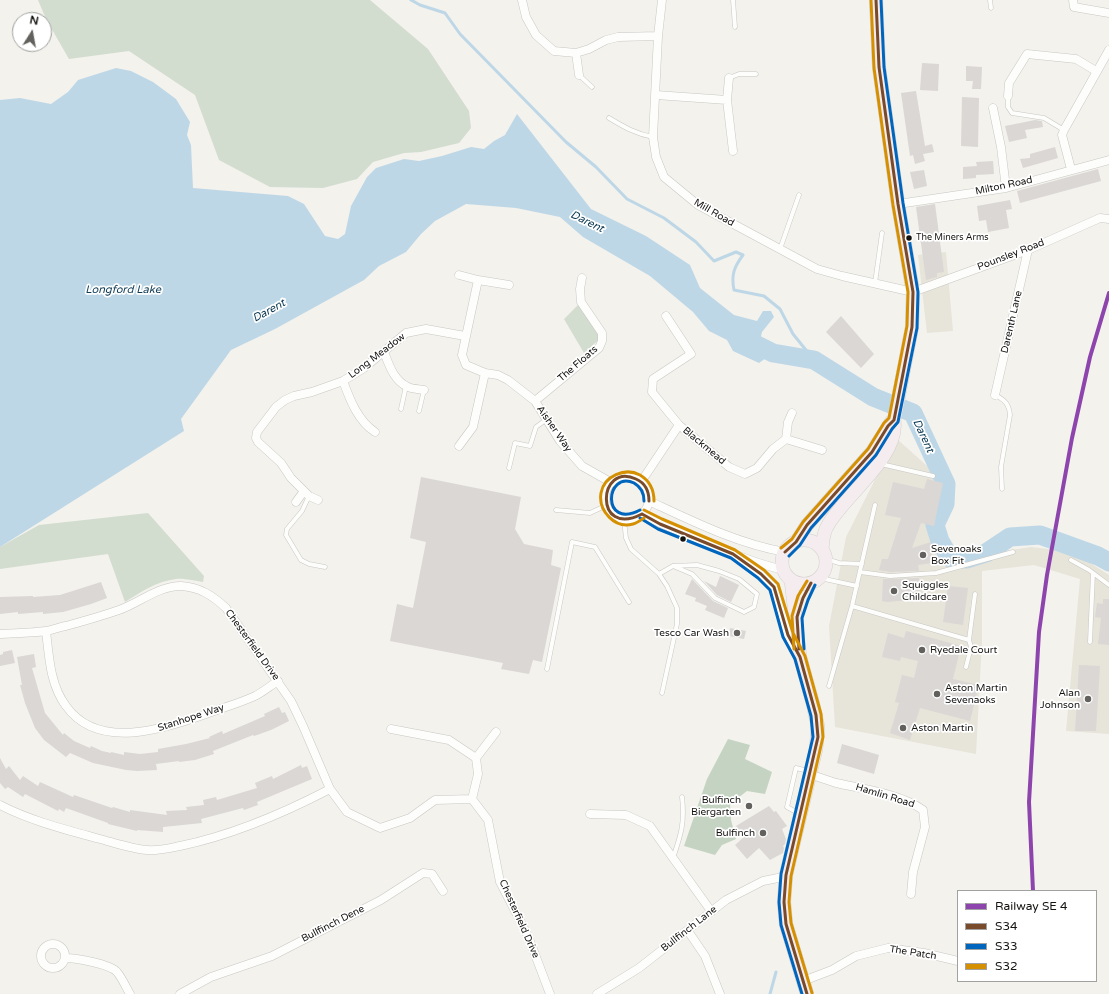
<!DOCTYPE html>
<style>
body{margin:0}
#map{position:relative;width:1109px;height:994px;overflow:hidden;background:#f3f2ed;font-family:"Varela Round",sans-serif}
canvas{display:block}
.legend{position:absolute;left:957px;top:890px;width:140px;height:92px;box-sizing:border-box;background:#fff;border:1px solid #a1a19f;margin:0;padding:5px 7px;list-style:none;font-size:12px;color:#141310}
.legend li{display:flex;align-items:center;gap:8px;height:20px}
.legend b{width:20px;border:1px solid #a1a19f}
.north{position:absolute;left:12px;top:12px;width:40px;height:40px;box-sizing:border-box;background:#fff;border:1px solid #a1a19f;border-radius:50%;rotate:11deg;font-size:11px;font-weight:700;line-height:16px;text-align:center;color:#141310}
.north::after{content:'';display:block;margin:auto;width:14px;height:18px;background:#62615d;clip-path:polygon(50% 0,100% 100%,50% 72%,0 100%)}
</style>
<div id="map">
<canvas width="1109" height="994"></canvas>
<ul class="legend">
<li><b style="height:5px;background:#8e44ad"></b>Railway SE 4</li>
<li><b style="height:5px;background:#7a4b2a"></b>S34</li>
<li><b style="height:5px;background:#0065bd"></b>S33</li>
<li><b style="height:5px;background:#d59002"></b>S32</li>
</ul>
<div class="north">N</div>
</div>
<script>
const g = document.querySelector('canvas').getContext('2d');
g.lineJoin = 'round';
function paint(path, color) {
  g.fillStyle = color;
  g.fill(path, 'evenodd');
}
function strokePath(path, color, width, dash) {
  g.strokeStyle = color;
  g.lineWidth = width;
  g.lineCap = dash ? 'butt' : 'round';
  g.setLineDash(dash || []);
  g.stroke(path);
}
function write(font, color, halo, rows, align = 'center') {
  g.font = font + ' "Varela Round",sans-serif';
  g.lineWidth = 3.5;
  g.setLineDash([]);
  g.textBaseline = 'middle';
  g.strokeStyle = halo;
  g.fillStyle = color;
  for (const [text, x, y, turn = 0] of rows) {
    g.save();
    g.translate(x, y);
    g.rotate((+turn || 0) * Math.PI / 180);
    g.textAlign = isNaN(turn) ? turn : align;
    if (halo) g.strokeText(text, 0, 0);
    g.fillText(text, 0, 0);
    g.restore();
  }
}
const built = new Path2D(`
 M946,252L953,331L927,333L918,255Z
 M896,438L937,475V496L928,532L941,558L998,552L1031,547L1073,552L1109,575V734L1066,731L1080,579L1034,565L982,571V641L976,754L835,727L829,626L846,537Z`);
const green = new Path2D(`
 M38,0H370L428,49L469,111L471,128L459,143L421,152L404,153L373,162L357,179L323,188L270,187L219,160L195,95L129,51L69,59L46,19Z
 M579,304L602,337L584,353L564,319Z
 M148,513L204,576L203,582C195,581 184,578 176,579C157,581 141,592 125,602L108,554L0,569V547L39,525Z`);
const forest = new Path2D(`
 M728,739L750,745L745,759L772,772L765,794L747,791L730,804L731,820L736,839L722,845L715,855L684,846L707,779Z`);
const water = new Path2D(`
 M116,68L131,71L153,82L176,99L190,122L187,135L191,145L193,188L288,196L304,204L325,236L338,239L345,234L351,206L367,177L376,168L404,159L419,161L442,156L471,147L484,149L494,141L505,135L517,114L591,209L646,236L690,265L700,288L734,315L757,321L763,311H771L774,317L762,332L760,340L773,353L759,363L733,351L727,340L709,331L693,312L650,276L583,237L560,217L516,208L466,204L435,221L421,234L406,252L379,266L364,280L275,329L231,350L181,419L184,431L0,547V100L20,98L51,104L68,92L78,80Z`);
const stream = new Path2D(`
 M411,0L420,5L445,13L460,34L566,142L596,167L627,199L664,218L696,242L714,261L736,252L743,255C734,267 731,275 734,290L764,296L780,309L793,334L814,360
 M770,994L776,972`);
const river = new Path2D(`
 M749,341L773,353L814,360L873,397L913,413L946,484L945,504L935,525L940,541L950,558L967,559L986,553L1010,537L1040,535L1098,556L1109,562`);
const building = new Path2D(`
 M922,63L939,64L938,91L920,90Z
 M966,66L982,67L981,89H972L973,81H966Z
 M916,91L925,146L932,144L934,152L923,154L925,161L915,164L913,155L910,156L901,93Z
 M962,97L979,98L978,147L961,146Z
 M1035,120L1042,121L1043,127L1025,130L1027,138L1009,142L1005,126Z
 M1055,147L1058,158L1023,168L1020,159L1030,158V154Z
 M993,161L994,174L976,175V178L963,179V167L977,166L976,162Z
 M1098,169L1101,181L1020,203L1017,191Z
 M924,170L927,186L914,189L910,172Z
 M1010,200L1012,209L1006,210L1009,228L988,232L986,220L979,221L977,206Z
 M935,204L944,272L937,273V277L926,280L916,207Z
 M841,316L874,354L861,368L826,332Z
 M421,477L521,497L515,529L524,544L553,550L551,565L561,568L542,662L533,660L529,674L501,669L503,663L390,641L397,604L413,608L426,542L410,538Z
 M927,479L943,483L934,526L921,523L912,548L931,542L932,563L918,565L919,571L890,572L879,570L882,559H888L901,518L885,515L893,482L924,489Z
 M720,576L739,585L731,602L717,595L704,581L716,587Z
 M919,578L920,599L887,602L882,601L883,579H890Z
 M692,579L713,601L728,608L724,618L705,610L707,606L695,601L696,598L685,594Z
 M101,582L107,598L91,604L63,612L43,614V612L18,614V612L0,614V597L33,596V597L60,595Z
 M948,586L968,588L963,625L943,622Z
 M1103,599H1109V645L1098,644L1101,618L1095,617L1097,603L1103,604Z
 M730,628L746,631L744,639L729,636Z
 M906,631L961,646L953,679L979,685L970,721L920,708L910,740L890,733L899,703L895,702L902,675L914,678L918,661L901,657L900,661L882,657L888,633L904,638Z
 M12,650L15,663L0,666V655L3,654V652Z
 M34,654L36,667L32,668L45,713L63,735L64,733L74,741L90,748L91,746L102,751L111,753V752L124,755V752L140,754L158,752V749L186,744L210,738L209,737L222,731L223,734L265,716L264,714L279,707L282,713L285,712L289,721L271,730L254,736L253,735L213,751L214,754L195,760L179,762V761L156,764L157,770L137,771L126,770L93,763L70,753L66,757L44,740L35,728L25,703L20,685H22L17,657Z
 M1079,665L1100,666L1096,731H1075Z
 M842,744L879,755L874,774L837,763Z
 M0,758L6,769L9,766L20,780L23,776L38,786L40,782L73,797L74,795L112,808L113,807L130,812V810L167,815L166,811L187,810L186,807L204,805L203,800L216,797L217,800L257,788L255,783L272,776L273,779L301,765L302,768L307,766L312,779L257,802L258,805L244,810L243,808L201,819L202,823L163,827V832L137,830V831L108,824V823L66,808L64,812L59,809L58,811L25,794L23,797L8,787L5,789L0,783Z
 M769,806L774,812L776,811L787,826L782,829L786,839L785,844L783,846L784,848L783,853L770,860L759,848L747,859L735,845L744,837L736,826Z`);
const lane = new Path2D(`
 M733,0L735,27
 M990,0L991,8
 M579,75L592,87
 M729,78L739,74H756
 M1008,96V107L1012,113L1044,118L1064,130
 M609,118C624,127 636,134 653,137
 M780,249L799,195
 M875,283L882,233
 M995,395C1005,400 1009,404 1010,415L1001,467L1002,489
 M401,409L406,386
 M419,411L424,390
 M881,464L933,476
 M509,468L515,443L530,446L536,427L547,419
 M309,496L302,511L287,529L286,535L301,560L309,564L325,567
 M556,510L590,513L607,505
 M624,520L626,538L631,549L659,574L667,586L677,608V624L662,693
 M826,559L839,563L862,564
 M1071,560L1089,570L1109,585
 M860,572L890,576L936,573L1013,552
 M659,574L673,566L697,565L719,571L739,579L757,594L754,607L744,612L715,598L692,574L673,566
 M820,578L857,586
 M852,606L969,640L975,594
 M1090,642L1093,573
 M966,667L971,647L969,640
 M547,669L572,542L595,547L629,602
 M829,686L852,606L875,505
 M798,813L787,807L796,768L808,771
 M673,858C681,835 685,822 682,797`);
const street = new Path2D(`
 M522,0L526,17L536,35L554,51L576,53L589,49L606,40L618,37L658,36
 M662,0L658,36L653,137L656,157L664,177L698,205L817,269L842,276L913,292L1028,250L1100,218L1109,219
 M1073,0L1074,7L1109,13
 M576,53L579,75
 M729,78L727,100L733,151
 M656,95L727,100
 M1008,96L1009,83L1027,54L1076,59L1096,71
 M993,108L1001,147L1006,188
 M1071,169L1062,135L1064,130L1109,50
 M898,204L1006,188L1109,160
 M459,275L478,280L509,285
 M478,280L462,355L466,365L485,373L498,375L508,380L535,401L560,441L582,466L612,483
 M384,352C389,365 394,381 408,387C412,389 419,389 424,390
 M343,381C350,400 358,421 375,432
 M995,395L1028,250
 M535,401L599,348L602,341V333L581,302L580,289L582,278
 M792,413L788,422L786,439L822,450
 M679,425L729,467L745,474L757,468L773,449L786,439
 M459,446L473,427L485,373
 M605 498a22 22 0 1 1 44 0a22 22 0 1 1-44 0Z
 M641,482L679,425L652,392L653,379L691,354L666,316
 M318,500L309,496L291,478L281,463L258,442L256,438L257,432L276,407L285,400L294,396L312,392L343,381L364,368L406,333L426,329L465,336
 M649,501C692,521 738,544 785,552
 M296,502L304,491
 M642,514C662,525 683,533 705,542C730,553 757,564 784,570
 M740,559L761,574L774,587L788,635L797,652
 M46,631C49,656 50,685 66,706C98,751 164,729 206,714C222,708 240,703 255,696C263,692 270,686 278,681
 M0,634C15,633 31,633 46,631C53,630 59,627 66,626C84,621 102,616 119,610C139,603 158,586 181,586C200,587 213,596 226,608L291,701L303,726L330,789L347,812L380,828L410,818L435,800L472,799L488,820L500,882L528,936L550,994
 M391,729L449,740L476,758
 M809,774C818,777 827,780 836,783C863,789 901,794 923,810L925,827L913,872L911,894
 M472,799L478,774L476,758L496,732
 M0,805C31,821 67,830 100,839C115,843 132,849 147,850C158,851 170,848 180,846C233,835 282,814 330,789
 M590,814L626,815L650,826L711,911
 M688,931L705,956L720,994
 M41 956a12 12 0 1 1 24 0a12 12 0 1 1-24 0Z
 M65,958C76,958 110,964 117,972C122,978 126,987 130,994
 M803,981L832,970L856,956L888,948L924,953L958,961
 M180,994L211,977L272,956L381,900L423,873L432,874L443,891
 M597,994L639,968L726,900L763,881L778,878L786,875`);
const primary = new Path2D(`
 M782 562a22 22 0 1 1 44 0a22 22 0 1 1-44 0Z
 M796,542L807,525L872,452L891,422
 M822,549C823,541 823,532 828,525C845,495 900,456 894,420L912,327L913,292L898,204L879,67L876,0
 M791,580L800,657L813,704L818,727L816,749L786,875L784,902L786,924L807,994`);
const bus1 = new Path2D(`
 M642,514L660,524L733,554L761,574L774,587L788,635L800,657L816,715L818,737L786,875L784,902L786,924L807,994
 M642,514C593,539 598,461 636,479C645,483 649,491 649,501
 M785,552L796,542L807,525L872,452L888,426L894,420L912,327L913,292L898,204L879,67L876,0
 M799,649L797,617L803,598L811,583`);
const bus2 = new Path2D(`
 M640,510C601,530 605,470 634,483C641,487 644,493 644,501
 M640,518L658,529L731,558L758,578L770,590L783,637L795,659L811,716L813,737L781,874L779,902L781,925L802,994
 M789,556L800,545L811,528L876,455L892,429L898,422L917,328L918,292L903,203L884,67L881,0
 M804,649L802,618L808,600L815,585`);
const bus3 = new Path2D(`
 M644,510L662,519L735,550L764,570L778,584L793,633L805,656L821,714L823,737L791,876L789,902L791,923L812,993
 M644,518C641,520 637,523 633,524C615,529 598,511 601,493C604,476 625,467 640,475C650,481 654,490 654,501
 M781,548L792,539L803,522L868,449L884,423L889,418L907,326L908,292L893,205L874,68L871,0
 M794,649L792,616L798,596L807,581`);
const rail1 = new Path2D(`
 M1033,891L1029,802L1039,632L1047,575L1072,438L1090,357L1109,293`);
const markers = [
 [909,238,3.5,"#141310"],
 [683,539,3.5,"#141310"],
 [923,555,4,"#62615d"],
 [894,591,4,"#62615d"],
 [737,633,4,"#62615d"],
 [922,650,4,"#62615d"],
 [937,694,4,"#62615d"],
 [1088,699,4,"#62615d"],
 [903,728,4,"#62615d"],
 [749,806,4,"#62615d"],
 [763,833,4,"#62615d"]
];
const busNames = [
 ["The Miners Arms",916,238]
];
const streetNames = [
 ["Milton Road",1004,186,-12],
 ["Mill Road",714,213,30],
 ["Pounsley Road",1011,255,-21],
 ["Darenth Lane",1012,322,-77],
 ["Long Meadow",377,356,-37],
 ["The Floats",578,364,-41],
 ["Aisher Way",554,429,55],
 ["Blackmead",704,446,40],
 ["Chesterfield Drive",252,645,54],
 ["Stanhope Way",191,718,-18],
 ["Hamlin Road",885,796,17],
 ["Chesterfield Drive",519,919,66],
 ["Bullfinch Dene",333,924,-27],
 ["Bullfinch Lane",689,929,-38],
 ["The Patch",913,953,9]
];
const poiNames = [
 ["Sevenoaks",931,549],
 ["Box Fit",931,561],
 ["Squiggles",902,585],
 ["Childcare",902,597],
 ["Tesco Car Wash",729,633,"right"],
 ["Ryedale Court",930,650],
 ["Aston Martin",945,688],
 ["Sevenaoks",945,700],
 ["Alan",1080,693,"right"],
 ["Johnson",1080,705,"right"],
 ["Aston Martin",911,728],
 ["Bulfinch",741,800,"right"],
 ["Biergarten",741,812,"right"],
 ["Bulfinch",755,833,"right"]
];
const waterNames = [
 ["Darent",587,222,26],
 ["Longford Lake",123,290],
 ["Darent",269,311,-29],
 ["Darent",923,436,65]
];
paint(built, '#e7e4da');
paint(green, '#d2dccf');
paint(forest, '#c5d4c2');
paint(water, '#bed7e7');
strokePath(stream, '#bed7e7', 3);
strokePath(river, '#bed7e7', 19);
paint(building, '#dad7d5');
strokePath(lane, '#c8c7c3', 5);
strokePath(street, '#c8c7c3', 9);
strokePath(primary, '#d1d0cd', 14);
strokePath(lane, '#fdfdfc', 4);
strokePath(street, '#fdfdfc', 8);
strokePath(primary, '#f4ecee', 13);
strokePath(bus1, '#7a4b2a', 3);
strokePath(bus2, '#0065bd', 3);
strokePath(bus3, '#d59002', 3);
strokePath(rail1, '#8e44ad', 4);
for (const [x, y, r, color] of markers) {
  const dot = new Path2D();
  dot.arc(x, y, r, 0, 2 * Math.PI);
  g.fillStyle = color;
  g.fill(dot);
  strokePath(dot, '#fff', 1.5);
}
write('9px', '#141310', '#fff', busNames, 'left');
write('10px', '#141310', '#fff', streetNames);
write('10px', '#141310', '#fff', poiNames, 'left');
write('italic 11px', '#0d3b55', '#fff', waterNames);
</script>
